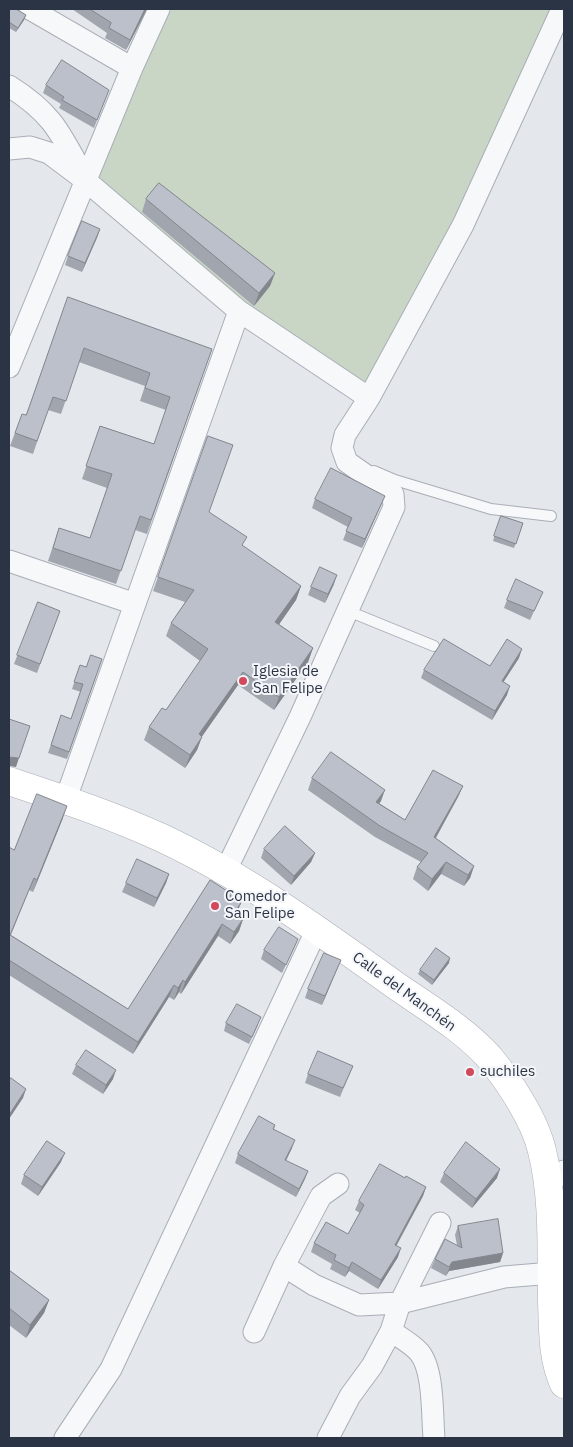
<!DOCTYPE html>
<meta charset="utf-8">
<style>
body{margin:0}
#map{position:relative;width:573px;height:1447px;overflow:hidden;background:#e4e7ec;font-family:"IBM Plex Sans",sans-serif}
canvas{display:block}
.frame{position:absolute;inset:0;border:10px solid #2b3445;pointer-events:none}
</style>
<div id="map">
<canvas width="573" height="1447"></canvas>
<div class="frame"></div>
</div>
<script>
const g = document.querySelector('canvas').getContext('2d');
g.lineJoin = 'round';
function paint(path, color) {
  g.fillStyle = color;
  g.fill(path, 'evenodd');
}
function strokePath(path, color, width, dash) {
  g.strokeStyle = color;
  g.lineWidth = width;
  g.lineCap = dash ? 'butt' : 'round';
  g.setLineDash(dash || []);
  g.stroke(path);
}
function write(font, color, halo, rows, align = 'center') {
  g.font = font + ' "IBM Plex Sans",sans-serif';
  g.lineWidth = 4;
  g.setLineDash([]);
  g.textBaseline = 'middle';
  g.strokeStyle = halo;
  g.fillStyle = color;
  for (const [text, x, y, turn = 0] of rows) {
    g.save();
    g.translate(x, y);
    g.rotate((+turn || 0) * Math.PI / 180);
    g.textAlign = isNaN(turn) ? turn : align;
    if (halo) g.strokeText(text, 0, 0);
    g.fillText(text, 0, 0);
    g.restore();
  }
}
const green = new Path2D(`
 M163,9H556L483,172L371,388L253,308L88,180Z`);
const lane = new Path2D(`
 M374,471L395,480L491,509L551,516
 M348,611L434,646`);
const street = new Path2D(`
 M30,9L132,68
 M9,86C52,113 60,132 83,175
 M9,149L30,147L49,153L85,180L239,311L369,398
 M9,367L132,68L159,9
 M9,561L135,604
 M65,801L239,311
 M226,870L300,717L394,507L393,494L347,462L342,448L345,435L369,398L463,225L562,9
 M547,1185L564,1171
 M284,1266L314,1285L359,1305L400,1303L504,1277L552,1273
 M391,1331C399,1337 411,1343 419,1352C434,1369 432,1415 434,1438
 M254,1332L284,1266L321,1196L338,1184
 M65,1438L111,1369L317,929
 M328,1438L350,1396L372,1366L391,1331L400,1303L440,1223`);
const secondary = new Path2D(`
 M9,781C60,798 112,815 162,838C245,877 320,931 395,985C425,1006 464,1029 489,1057C509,1081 535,1120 542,1151C554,1198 551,1251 552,1300C553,1328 552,1358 564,1384`);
const wall = new Path2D(`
 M9,9L26,15L24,20L16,32L9,28Z
 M72,9H147L126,50L105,38L107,33Z
 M46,85L106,97L94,128L59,108L61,104L43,93Z
 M146,199L275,273L270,286L254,306L142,212Z
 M100,229L82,272L65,265L68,256Z
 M68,297L212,349L147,534L135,530L116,584L48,561L59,528L90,538L107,488L82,479L100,426L154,444L166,410L140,401L145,386L79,362L61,414L48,410L33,454L10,446L22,414L26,415Z
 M208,436L209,512L244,547L301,586L296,600L279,624L313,648L308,662L274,710L238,685L202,736L197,750L185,768L144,740L149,727L166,710L200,661L166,636L171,623L185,602L153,591Z
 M315,499L381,505L362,548L343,540L348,527L312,508Z
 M501,516L523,523L514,548L493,541Z
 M334,584L325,603L308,595L311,587Z
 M543,592L530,620L504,608L507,600Z
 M38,602L60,611L37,673L14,664Z
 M519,658L503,682L507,695L492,720L421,678L424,670L490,666Z
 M102,659L67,759L48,753L61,715L71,719L81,692L72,689L80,665L86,667Z
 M312,778L381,801L379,803L405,820L463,786L458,797L436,838L474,866L470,878L464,886L441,874L428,891L413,879L417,867L421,862L375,837L308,790Z
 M63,818L33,892L29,890L11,935L128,1009L232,894L231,897L241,903L236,914L243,919L239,931L230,944L218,936L181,994L179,992L174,1000L169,997L133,1054L9,975V847L14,850Z
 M264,849L315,853L311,862L291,885L261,858Z
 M169,874L166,883L154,907L122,892L126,883Z
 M294,948L282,973L261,959L264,950Z
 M341,960L322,1005L305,998L308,989Z
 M449,963L432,985L418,974L420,970Z
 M226,1023L258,1025L249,1044L224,1031Z
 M76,1065L113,1079L103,1094L72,1074Z
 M353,1066L340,1097L305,1083L308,1074Z
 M275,1125L274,1129L292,1148L286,1161L308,1171L296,1197L235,1163L238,1154Z
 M61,1162L38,1196L21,1184L24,1175Z
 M444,1173L497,1178L472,1208L440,1182Z
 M405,1178L426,1187L423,1196L397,1245L398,1257L378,1289L349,1271L345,1277L330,1269L332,1264L311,1252L314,1243L348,1234L360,1213L355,1210L359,1201Z
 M458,1226L503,1253L500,1262L449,1271L446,1276L431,1268L435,1259L457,1245L455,1235Z
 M9,1270L49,1300L44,1313L26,1338L9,1325Z`);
const shadedWall = new Path2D(`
 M145,9H147L126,50L130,40Z
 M26,15L24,20L16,32L18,28Z
 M100,229L97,238L82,272L85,263Z
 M275,273L270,286L254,306L259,293Z
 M385,496L381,505L362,548L365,539Z
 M337,575L334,584L325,603L328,594Z
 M301,586L296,600L271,636L275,622Z
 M313,648L308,662L274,710L279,697Z
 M522,649L519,658L499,689L502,681Z
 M243,672L238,685L194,748L199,734Z
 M510,686L507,695L492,720L495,711Z
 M202,737L197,750L185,768L190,755Z
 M9,757L19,758L16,767L9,766Z
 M463,786L458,797L430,848L434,837Z
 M385,790L381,801L372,813L376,802Z
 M67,806L63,818L33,892L37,880Z
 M315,853L311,862L291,885L294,876Z
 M446,862L441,874L428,891L432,879Z
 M474,866L470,878L464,886L468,875Z
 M169,874L166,883L154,907L157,898Z
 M241,903L236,915L234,913Z
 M243,919L239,931L230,944L234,932Z
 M222,924L218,936L181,994L185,982Z
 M450,958L449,963L432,985L434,980Z
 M341,960L337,969L322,1005L325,996Z
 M183,980L179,992L174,1000L178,988Z
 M174,985L169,997L133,1054L138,1042Z
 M116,1070L113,1079L103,1094L106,1085Z
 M26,1089L23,1098L9,1119V1115Z
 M295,1140L292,1148L282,1168L285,1160Z
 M65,1153L61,1162L38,1196L42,1187Z
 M500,1169L497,1178L472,1208L476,1199Z
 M308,1171L305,1179L296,1197L299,1189Z
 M426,1187L423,1196L392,1253L395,1245Z
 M401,1248L398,1257L378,1289L381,1280Z
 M503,1253L500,1262L449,1271L446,1276L452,1262Z
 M352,1262L349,1271L345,1277L349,1268Z
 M49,1300L44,1313L26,1338L30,1325Z`);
const building = new Path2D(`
 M9,9H16L26,15L18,28L9,22Z
 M90,9H145L130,40L109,28L111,23Z
 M62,60L109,90L97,120L62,100L64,97L46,85Z
 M159,183L275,273L259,293L146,199Z
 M82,221L100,229L85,263L68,256Z
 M68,297L212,349L151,520L140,516L121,571L53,548L59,528L90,538L112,474L86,466L100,426L154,444L170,397L145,388L150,373L84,348L66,401L53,397L37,441L15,433L22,414L26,415Z
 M208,436L233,445L209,512L247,537L242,545L301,586L275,622L313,648L279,697L243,672L199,734L202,737L190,755L149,727L162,708L166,710L208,649L171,623L194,590L158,577Z
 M331,468L385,496L365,539L346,531L352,518L315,499Z
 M501,516L523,523L516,544L494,536Z
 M320,567L337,575L328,594L311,587Z
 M516,579L543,592L534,611L507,600Z
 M38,602L60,611L40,664L17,655Z
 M444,639L490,666L507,639L522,649L502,681L510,686L495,711L424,670Z
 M91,655L102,659L69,752L51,745L61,715L71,719L83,684L74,682L80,665L86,667Z
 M9,719L30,726L19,758L9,757Z
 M331,752L385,790L376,802L405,820L433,770L463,786L434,837L474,866L468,875L446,862L432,879L417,867L428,853L380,826L312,778Z
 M37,794L67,806L37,880L34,878L10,935L128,1009L210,880L232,894L230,896L241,903L234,913L243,919L234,932L222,924L185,982L183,980L178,988L174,985L138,1042L9,960V847L14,850Z
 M285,826L315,853L294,876L264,849Z
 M137,859L169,874L157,898L126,883Z
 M279,927L298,939L286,965L264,950Z
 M436,948L450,958L434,980L420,970Z
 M324,953L341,960L325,996L308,989Z
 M237,1004L261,1017L252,1037L226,1023Z
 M86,1050L116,1070L106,1085L76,1065Z
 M318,1051L353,1066L343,1088L308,1074Z
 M11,1078L26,1089L9,1115V1081Z
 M259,1116L275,1125L273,1129L295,1140L285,1160L308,1171L299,1189L238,1154Z
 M47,1141L65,1153L42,1187L24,1175Z
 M466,1142L500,1169L476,1199L444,1173Z
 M380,1164L405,1178L406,1176L426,1187L395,1245L401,1248L381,1280L352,1262L349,1268L334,1260L336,1255L314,1243L326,1222L348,1234L364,1205L359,1201Z
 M498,1219L503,1253L452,1262L449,1267L435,1259L445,1239L462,1248L458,1226Z
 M9,1270L49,1300L30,1325L9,1308Z`);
const markers = [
 [243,681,5,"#d1495b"],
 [215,906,5,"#d1495b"],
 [470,1072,5,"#d1495b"]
];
const poiNames = [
 ["Iglesia de",253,672],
 ["San Felipe",253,689],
 ["Comedor",225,897],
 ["San Felipe",225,914],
 ["suchiles",480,1072]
];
const streetNames = [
 ["Calle del Manchén",404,992,36]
];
paint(green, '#c9d6c5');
strokePath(lane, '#a9aeb7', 12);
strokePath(street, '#a9aeb7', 23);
strokePath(secondary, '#a9aeb7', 29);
strokePath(lane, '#f7f8fa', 10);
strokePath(street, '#f7f8fa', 21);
strokePath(secondary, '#fff', 28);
paint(wall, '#a1a5ae');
paint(shadedWall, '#83868d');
paint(building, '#bbc0ca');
strokePath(building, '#83868d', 1);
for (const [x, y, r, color] of markers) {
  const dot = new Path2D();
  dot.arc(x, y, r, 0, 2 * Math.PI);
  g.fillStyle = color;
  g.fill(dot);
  strokePath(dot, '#f4f6f9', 2);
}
write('15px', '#2b3445', '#f4f6f9', poiNames, 'left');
write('15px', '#2b3445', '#f4f6f9', streetNames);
</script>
